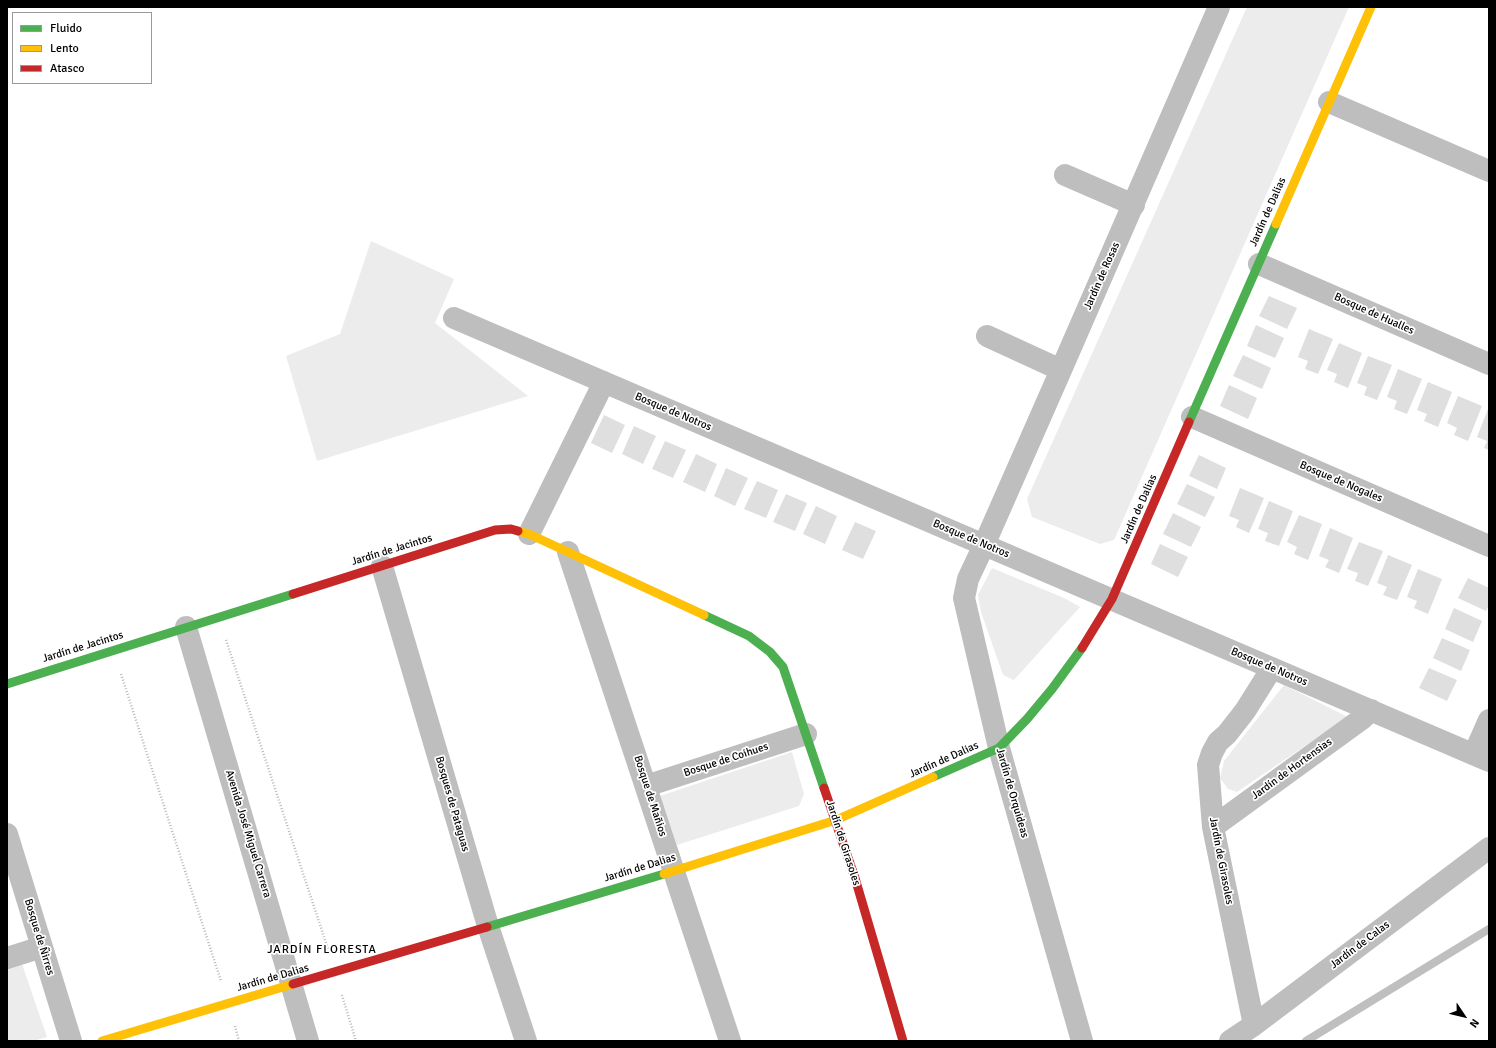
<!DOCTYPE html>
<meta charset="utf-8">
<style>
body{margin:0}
#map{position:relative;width:1496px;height:1048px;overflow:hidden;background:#fff;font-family:Signika,sans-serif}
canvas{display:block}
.frame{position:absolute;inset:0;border:8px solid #000;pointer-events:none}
.legend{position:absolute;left:12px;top:12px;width:140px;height:72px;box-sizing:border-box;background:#fff;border:1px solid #999;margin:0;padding:5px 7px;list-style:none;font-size:12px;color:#000}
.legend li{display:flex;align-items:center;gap:8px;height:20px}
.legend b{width:20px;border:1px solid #999}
.north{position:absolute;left:1444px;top:996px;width:40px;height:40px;-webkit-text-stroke:3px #fff;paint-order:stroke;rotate:125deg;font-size:11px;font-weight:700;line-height:16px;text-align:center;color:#000}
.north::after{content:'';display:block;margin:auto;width:14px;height:18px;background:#000;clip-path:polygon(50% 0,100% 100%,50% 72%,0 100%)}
</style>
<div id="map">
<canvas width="1496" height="1048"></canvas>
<div class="frame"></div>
<ul class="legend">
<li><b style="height:5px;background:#4caf50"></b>Fluido</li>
<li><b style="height:5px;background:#ffc107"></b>Lento</li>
<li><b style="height:5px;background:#c62828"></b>Atasco</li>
</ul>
<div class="north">N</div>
</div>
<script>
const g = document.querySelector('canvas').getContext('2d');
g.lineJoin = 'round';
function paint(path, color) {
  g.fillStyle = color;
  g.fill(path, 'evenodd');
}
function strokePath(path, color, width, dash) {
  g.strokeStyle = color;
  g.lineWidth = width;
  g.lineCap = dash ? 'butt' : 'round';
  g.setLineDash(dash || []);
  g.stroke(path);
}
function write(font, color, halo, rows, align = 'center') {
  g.font = font + ' Signika,sans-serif';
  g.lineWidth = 3.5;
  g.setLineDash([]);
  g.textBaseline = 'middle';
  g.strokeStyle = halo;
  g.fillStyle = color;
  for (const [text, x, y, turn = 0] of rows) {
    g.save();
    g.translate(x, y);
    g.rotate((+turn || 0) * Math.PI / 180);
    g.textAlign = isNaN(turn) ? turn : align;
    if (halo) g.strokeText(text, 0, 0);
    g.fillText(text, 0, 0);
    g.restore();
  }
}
const green = new Path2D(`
 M1247,7H1349L1114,540L1100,544L1032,517L1027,499Z
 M371,241L454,279L435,323L528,396L317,461L286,356L340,334Z
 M992,568L1064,598L1080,607L1014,680L1003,675L981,612L978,595Z
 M1284,685L1348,717L1237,792L1228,789L1220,778L1224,761Z
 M792,752L804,794L799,806L677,845L660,796Z
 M22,964L47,1037L33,1041H7V969Z`);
const stream = new Path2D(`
 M1306,1041L1489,929`);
const building = new Path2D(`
 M1269,296L1297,308L1287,329L1259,316Z
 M1256,325L1284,338L1275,358L1247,346Z
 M1309,329L1333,339L1318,374L1305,369L1308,361L1298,357Z
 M1339,343L1362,353L1348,388L1334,382L1337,374L1327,370Z
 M1243,355L1271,368L1262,389L1233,376Z
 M1368,356L1392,365L1377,400L1364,395L1367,387L1357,383Z
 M1398,369L1422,379L1407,414L1394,409L1397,401L1387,397Z
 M1428,382L1452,392L1438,427L1424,421L1427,414L1417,410Z
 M1229,385L1257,398L1248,419L1220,406Z
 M1458,396L1482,406L1468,441L1454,435L1457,428L1447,423Z
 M1488,409L1489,410V450L1484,448L1487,441L1477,437Z
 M604,415L625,425L612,453L591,443Z
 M634,426L656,436L643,464L622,454Z
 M665,441L686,450L673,478L652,469Z
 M696,454L717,464L705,492L683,482Z
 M1199,455L1226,468L1217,489L1189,476Z
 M726,468L748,478L735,506L714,496Z
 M757,481L778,490L766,518L744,509Z
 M1187,484L1215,497L1205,517L1177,504Z
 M1240,488L1264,498L1249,533L1236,527L1239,520L1229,516Z
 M786,494L807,503L795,531L773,522Z
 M1269,501L1293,511L1279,546L1265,541L1268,533L1258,529Z
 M816,506L837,516L825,544L803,534Z
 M1173,513L1201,527L1191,547L1163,534Z
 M1299,515L1322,524L1308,560L1294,554L1297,547L1287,542Z
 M855,522L876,531L863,559L842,550Z
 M1330,528L1353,538L1339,573L1325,567L1329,560L1319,556Z
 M1359,542L1383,551L1368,586L1355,581L1358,573L1347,569Z
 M1160,544L1188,557L1178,577L1151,564Z
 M1388,555L1412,565L1397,600L1383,595L1387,587L1377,583Z
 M1418,569L1442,579L1428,614L1414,608L1417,601L1407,597Z
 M1468,578L1489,588V605L1486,611L1458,598Z
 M1454,608L1482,621L1473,642L1445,629Z
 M1442,638L1470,650L1461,671L1433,658Z
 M1429,668L1457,680L1447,701L1419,688Z`);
const path = new Path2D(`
 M226,640L328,949
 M121,674L221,981
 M342,995L356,1041
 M235,1026L239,1041`);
const street = new Path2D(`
 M1329,102L1489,171
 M1065,175L1134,205
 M1259,264L1489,364
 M454,318L1489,761
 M987,336L1061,370
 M1192,417L1489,546
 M529,534L604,382
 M568,552L730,1041
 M382,566L488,926L526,1041
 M186,627L308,1041
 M1474,754L1489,720
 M646,786L806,734
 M1213,827L1363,718L1371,710
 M7,834L71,1041
 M7,958L42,947
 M1254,1025L1213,827L1208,765L1212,753L1218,742L1227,734L1245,711L1272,668
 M1082,1041L999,748L964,598L968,579L984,545L1061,370L1219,7
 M1230,1041L1254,1025L1489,848`);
const fast = new Path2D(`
 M1189,422L1276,224
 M704,615L749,636L770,652L783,667L824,788
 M7,684L293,594
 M933,777L999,748L1027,719L1052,689L1082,648
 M487,927L664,874`);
const slow = new Path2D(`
 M1276,224L1371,7
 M518,531L529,534L704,615
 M664,874L836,820L933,777
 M102,1041L293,984`);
const jam = new Path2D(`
 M293,594L495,530L511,529L518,531
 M1082,648L1112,599L1189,422
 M824,788L855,878L903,1041
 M293,984L487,927`);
const streetNames = [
 ["Jardín de Dalias",1268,212,-66],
 ["Jardín de Rosas",1102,276,-66],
 ["Bosque de Hualles",1374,314,24],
 ["Bosque de Notros",673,412,23],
 ["Bosque de Nogales",1341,482,23],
 ["Jardín de Dalias",1139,509,-66],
 ["Bosque de Notros",971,539,23],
 ["Jardín de Jacintos",392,550,-17],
 ["Jardín de Jacintos",83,647,-17],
 ["Bosque de Notros",1269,667,23],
 ["Bosque de Coihues",726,760,-18],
 ["Jardín de Dalias",944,760,-24],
 ["Jardín de Hortensias",1292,769,-36],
 ["Jardín de Orquideas",1012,793,74],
 ["Bosque de Mañios",650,796,72],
 ["Bosques de Pataguas",452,804,74],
 ["Avenida José Miguel Carrera",248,834,73],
 ["Jardín de Girasoles",843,843,72],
 ["Jardín de Girasoles",1221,861,79],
 ["Jardín de Dalias",640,868,-17],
 ["Bosque de Ñirres",39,937,73],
 ["Jardín de Calas",1360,945,-37],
 ["Jardín de Dalias",273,978,-16]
];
const neighbourhoodNames = [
 ["JARDÍN FLORESTA",322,950]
];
paint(green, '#ececec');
strokePath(stream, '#bfbfbf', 8);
paint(building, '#dfdfdf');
strokePath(path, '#b9b9b9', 2.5, [1, 2]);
strokePath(street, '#bebebe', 22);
strokePath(fast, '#4caf50', 9);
strokePath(slow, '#ffc107', 9);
strokePath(jam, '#c62828', 9);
write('11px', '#000', '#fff', streetNames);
g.letterSpacing = '1px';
write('12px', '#000', '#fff', neighbourhoodNames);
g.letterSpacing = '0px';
</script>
